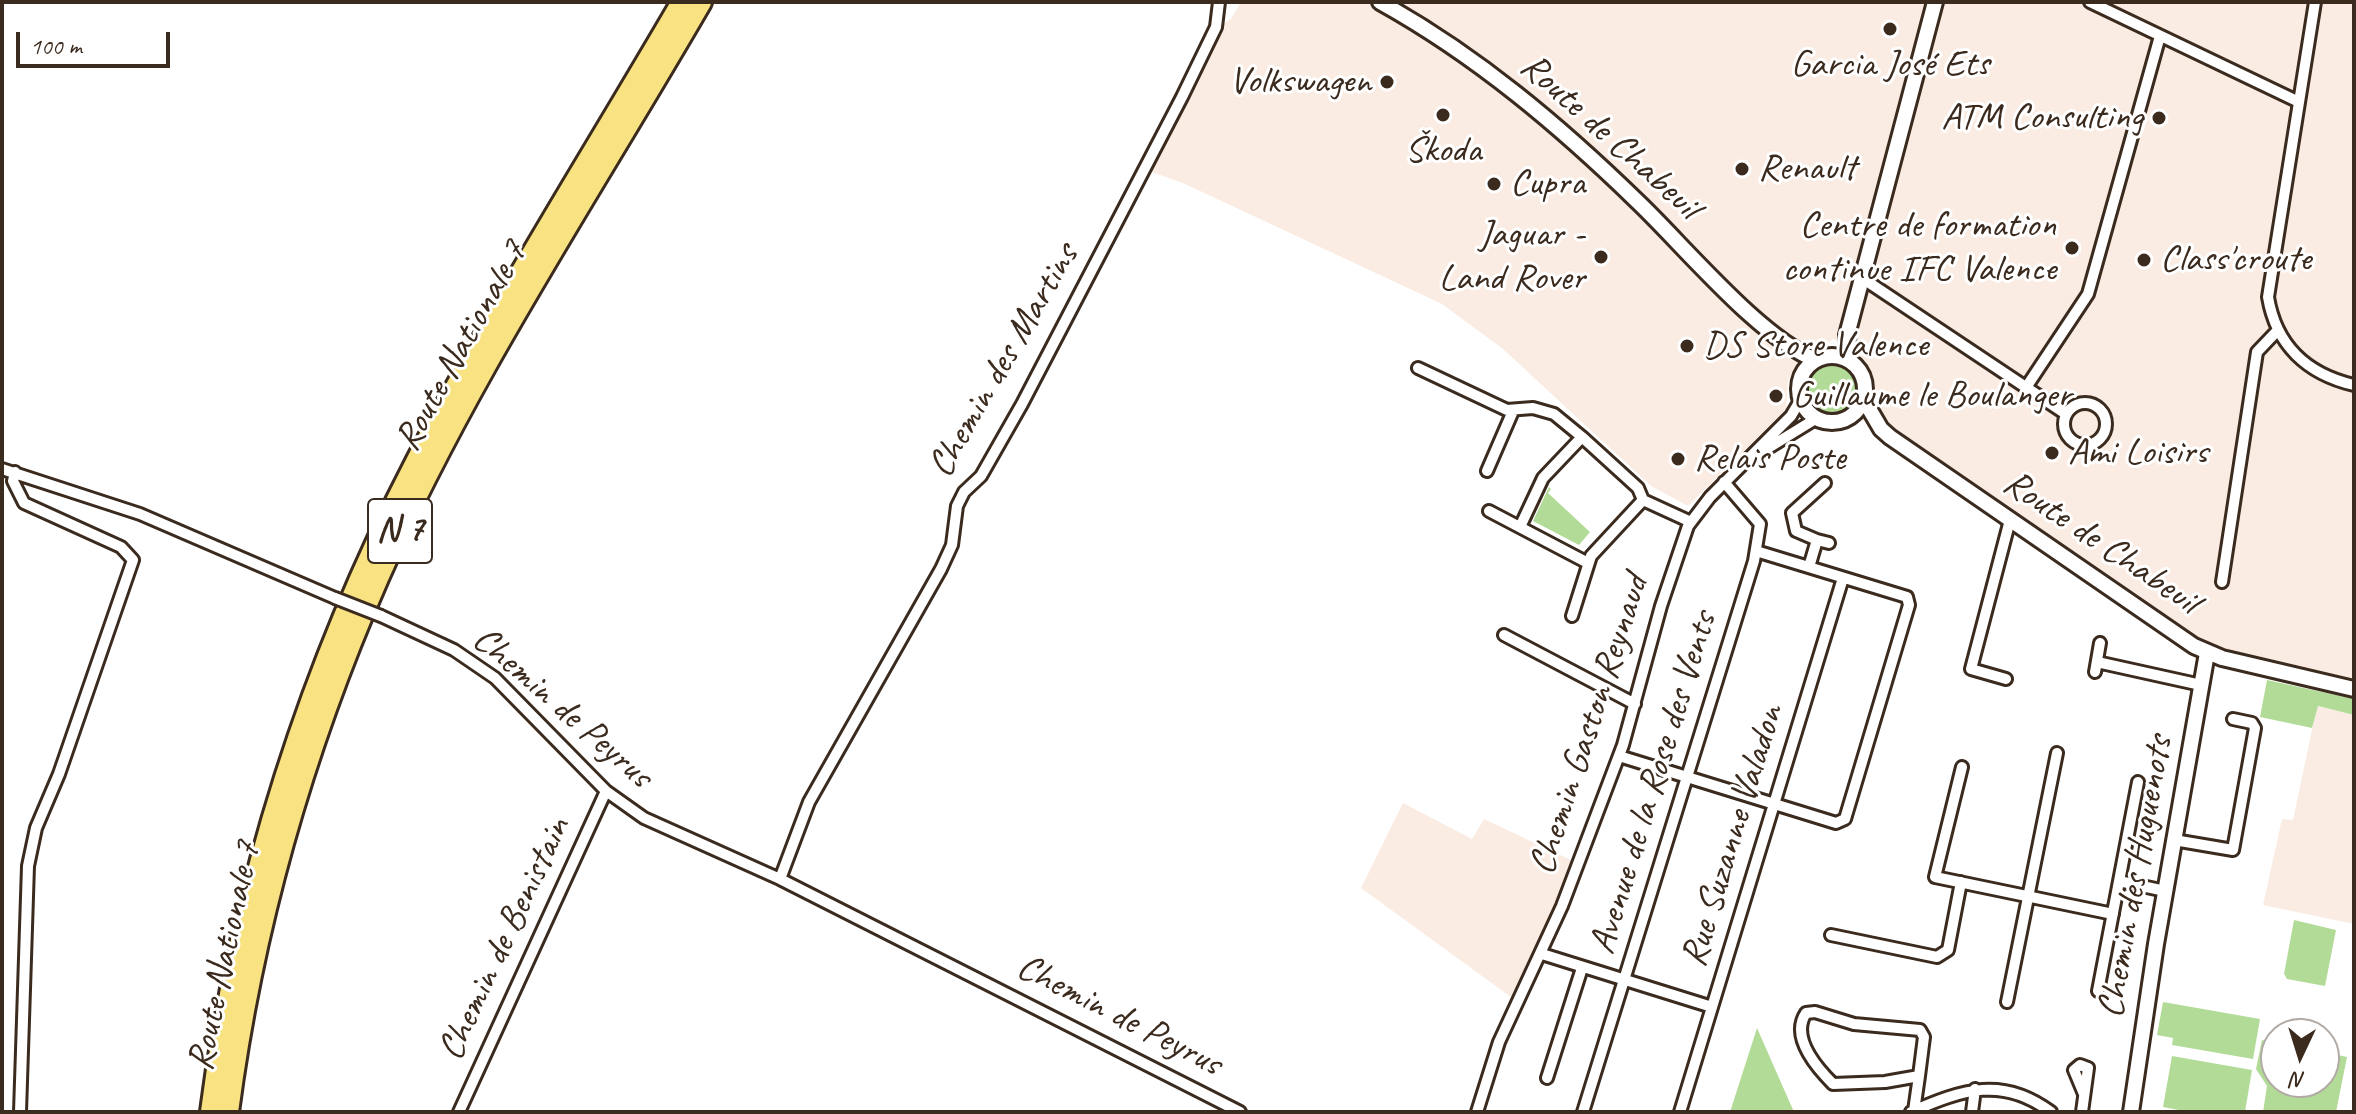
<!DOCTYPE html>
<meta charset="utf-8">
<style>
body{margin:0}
#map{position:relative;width:2356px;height:1114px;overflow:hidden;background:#fff;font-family:Caveat,sans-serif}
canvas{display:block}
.frame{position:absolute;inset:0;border:4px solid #3b2a1e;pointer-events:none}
.north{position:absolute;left:2260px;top:1018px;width:80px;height:80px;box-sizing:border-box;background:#fff;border:2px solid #b1aaa5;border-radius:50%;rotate:184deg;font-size:22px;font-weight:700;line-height:32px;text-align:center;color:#3b2a1e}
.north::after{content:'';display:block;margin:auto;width:28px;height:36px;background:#3b2a1e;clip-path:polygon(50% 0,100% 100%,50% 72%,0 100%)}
.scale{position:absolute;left:16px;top:32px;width:154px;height:36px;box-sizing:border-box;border:4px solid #3b2a1e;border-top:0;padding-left:10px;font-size:24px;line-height:28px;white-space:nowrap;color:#3b2a1e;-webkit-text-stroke:6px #fff;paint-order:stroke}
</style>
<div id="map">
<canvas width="2356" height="1114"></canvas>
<div class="frame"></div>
<div class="north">N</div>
<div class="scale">100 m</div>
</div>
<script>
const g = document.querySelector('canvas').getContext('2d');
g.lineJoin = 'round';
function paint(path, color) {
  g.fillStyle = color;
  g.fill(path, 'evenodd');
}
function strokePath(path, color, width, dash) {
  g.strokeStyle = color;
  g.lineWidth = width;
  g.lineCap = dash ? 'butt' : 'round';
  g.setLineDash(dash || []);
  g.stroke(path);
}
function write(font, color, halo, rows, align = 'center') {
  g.font = font + ' Caveat,sans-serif';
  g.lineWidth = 6;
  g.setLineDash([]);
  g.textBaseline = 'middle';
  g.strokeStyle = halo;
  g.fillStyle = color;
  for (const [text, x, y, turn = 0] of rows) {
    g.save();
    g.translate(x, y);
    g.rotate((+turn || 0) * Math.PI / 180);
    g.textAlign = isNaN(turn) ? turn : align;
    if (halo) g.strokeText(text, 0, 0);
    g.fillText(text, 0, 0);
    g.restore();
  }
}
const built = new Path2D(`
 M1241,2H2354V686L2215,651L1890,432L1872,407L1873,388L1856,347L1833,339L1820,349L1807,351L1788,380L1786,409L1688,506L1651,486L1503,349L1442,304L1185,184L1144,169L1216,27L1231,19Z
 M2317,706L2354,715V924L2263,905L2282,819L2293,820Z
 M1403,803L1472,839L1484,819L1573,861L1561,904L1515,1000L1361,888Z`);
const green = new Path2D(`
 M1806 389a27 27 0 1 1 54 0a27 27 0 1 1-54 0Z
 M1549,487L1551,489L1548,493L1590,532L1579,545L1533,521Z
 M2267,680L2354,699V715L2318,706L2312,728L2260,717Z
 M2294,920L2336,930L2325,986L2287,979L2284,974Z
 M2163,1002L2260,1019L2253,1059L2172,1045L2173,1038L2157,1035Z
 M1757,1028L1794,1112H1730Z
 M2262,1040L2276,1043V1082H2324V1052L2347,1057L2336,1112H2263L2267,1086L2256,1069Z
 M2172,1056L2252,1070L2245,1112H2189L2163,1107Z`);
const street = new Path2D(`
 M2090,2L2299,102
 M2315,2L2268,297C2276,345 2307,374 2354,385
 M1862,278L2066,414
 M1418,368L1507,410L1533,408L1554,414L1582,437
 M2027,386L2088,294L2160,36
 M2064 424a21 21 0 1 1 42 0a21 21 0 1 1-42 0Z
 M1747,461L1817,418
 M2,469L140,514L335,598
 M1487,471L1513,411
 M15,472L13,481L24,503L121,547L133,560L59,774L36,828L28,866L20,1112
 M1489,511L1588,563
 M1520,527L1543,478L1582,437L1638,488L1643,500
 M1817,540L1829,543
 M1809,567L1817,540L1796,531L1792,513L1825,483
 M2222,582L2257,352L2277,331
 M381,616L454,650L495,678L606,791L644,818L780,879L1240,1112
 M1572,616L1591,556L1643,500L1691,522
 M1504,635L1635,704
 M2097,662L2201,685
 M2095,672L2100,643
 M2006,679L1971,669L2010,520
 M1619,756L1836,823L1845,819L1909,605L1907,597L1756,551
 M1962,767L1935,877L2113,914
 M2174,840L2233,850L2255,728L2252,723L2233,719
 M780,879L809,802L941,569L952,545L957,506L964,492L981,476L1022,404L1182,97L1216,27L1219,2
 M2119,881L2165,891
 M1831,935L1937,957L1948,950L1961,882
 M1542,954L1712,1007
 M2098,991L2138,782
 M2007,1002L2057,753
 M1815,1012L1854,1024L1920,1030L1924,1037L1919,1076L1885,1082L1833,1084C1817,1068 1790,1037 1806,1013Z
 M1547,1078L1582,968
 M1914,1111L1919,1076
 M459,1112L606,791
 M1477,1112L1499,1042L1562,906L1623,745L1661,606L1688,526L1710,497L1791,416L1801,399
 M1583,1112L1754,561L1760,524L1724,482
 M1680,1112L1843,578
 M1911,1112C1963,1089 2003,1076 2051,1112
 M1972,1112L1975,1089
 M2082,1112L2088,1068L2080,1065L2074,1070L2084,1094`);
const secondary = new Path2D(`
 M1380,2C1477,56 1560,126 1639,203C1684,246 1761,339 1816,360
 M1799 389a33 33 0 1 1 66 0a33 33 0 1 1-66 0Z
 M1849,360L1847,335L1935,2
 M1864,400L1881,429L1890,437L2194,646L2222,658L2354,689
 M2131,1112L2156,944L2207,653`);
const highway = new Path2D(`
 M211,1112C240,886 311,664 416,462C497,305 593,155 682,2
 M228,1112C252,928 304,747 378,578C467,377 591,192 701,2`);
const streetBridge = new Path2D(`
 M335,598L381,616`);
const markers = [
 [1890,29,8,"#3b2a1e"],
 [1387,82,8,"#3b2a1e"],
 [1443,115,8,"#3b2a1e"],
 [2159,118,8,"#3b2a1e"],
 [1742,169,8,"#3b2a1e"],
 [1494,184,8,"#3b2a1e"],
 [2072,248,8,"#3b2a1e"],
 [1601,257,8,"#3b2a1e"],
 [2144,260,8,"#3b2a1e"],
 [1687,346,8,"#3b2a1e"],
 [1776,396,8,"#3b2a1e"],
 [2052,453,8,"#3b2a1e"],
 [1678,459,8,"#3b2a1e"]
];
const shields = [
 [400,531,64]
];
const shieldNames = [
 ["N 7",400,531]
];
const poiNames = [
 ["Garcia José Ets",1890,65,"center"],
 ["Volkswagen",1371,82,"right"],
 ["ATM Consulting",2143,118,"right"],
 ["Škoda",1443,151,"center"],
 ["Renault",1758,169],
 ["Cupra",1510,184],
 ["Centre de formation",2056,226,"right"],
 ["continue IFC Valence",2056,270,"right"],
 ["Jaguar -",1585,235,"right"],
 ["Land Rover",1585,279,"right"],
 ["Class'croute",2160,260],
 ["DS Store Valence",1703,346],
 ["Guillaume le Boulanger",1792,396],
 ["Ami Loisirs",2068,453],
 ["Relais Poste",1694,459]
];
const streetNames = [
 ["Route de Chabeuil",1610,137,42],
 ["Route Nationale 7",462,346,-61],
 ["Chemin des Martins",1004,361,-60],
 ["Route de Chabeuil",2101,543,34],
 ["Chemin de Peyrus",562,708,41],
 ["Chemin Gaston Reynaud",1590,725,-72],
 ["Avenue de la Rose des Vents",1654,783,-73],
 ["Rue Suzanne Valadon",1733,836,-73],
 ["Chemin des Huguenots",2136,877,-80],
 ["Chemin de Benistain",505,939,-65],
 ["Route Nationale 7",225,956,-78],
 ["Chemin de Peyrus",1119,1016,27]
];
paint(built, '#faece2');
paint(green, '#b3db98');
strokePath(street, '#3b2a1e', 16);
strokePath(secondary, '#3b2a1e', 20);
strokePath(highway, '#3b2a1e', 26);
strokePath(street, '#fff', 10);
strokePath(secondary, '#fff', 14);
strokePath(highway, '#f8e281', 20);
strokePath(streetBridge, '#3b2a1e', 16, []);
strokePath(streetBridge, '#fff', 10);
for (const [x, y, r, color] of markers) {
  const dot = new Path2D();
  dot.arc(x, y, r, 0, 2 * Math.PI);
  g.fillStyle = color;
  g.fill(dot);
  strokePath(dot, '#fff', 3);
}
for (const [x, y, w] of shields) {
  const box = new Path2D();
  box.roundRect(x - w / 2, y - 32, w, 64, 6);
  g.fillStyle = '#fff';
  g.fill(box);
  strokePath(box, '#3b2a1e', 2);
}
write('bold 36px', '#3b2a1e', null, shieldNames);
write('38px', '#3b2a1e', '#fff', poiNames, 'left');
write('38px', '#3b2a1e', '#fff', streetNames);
</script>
